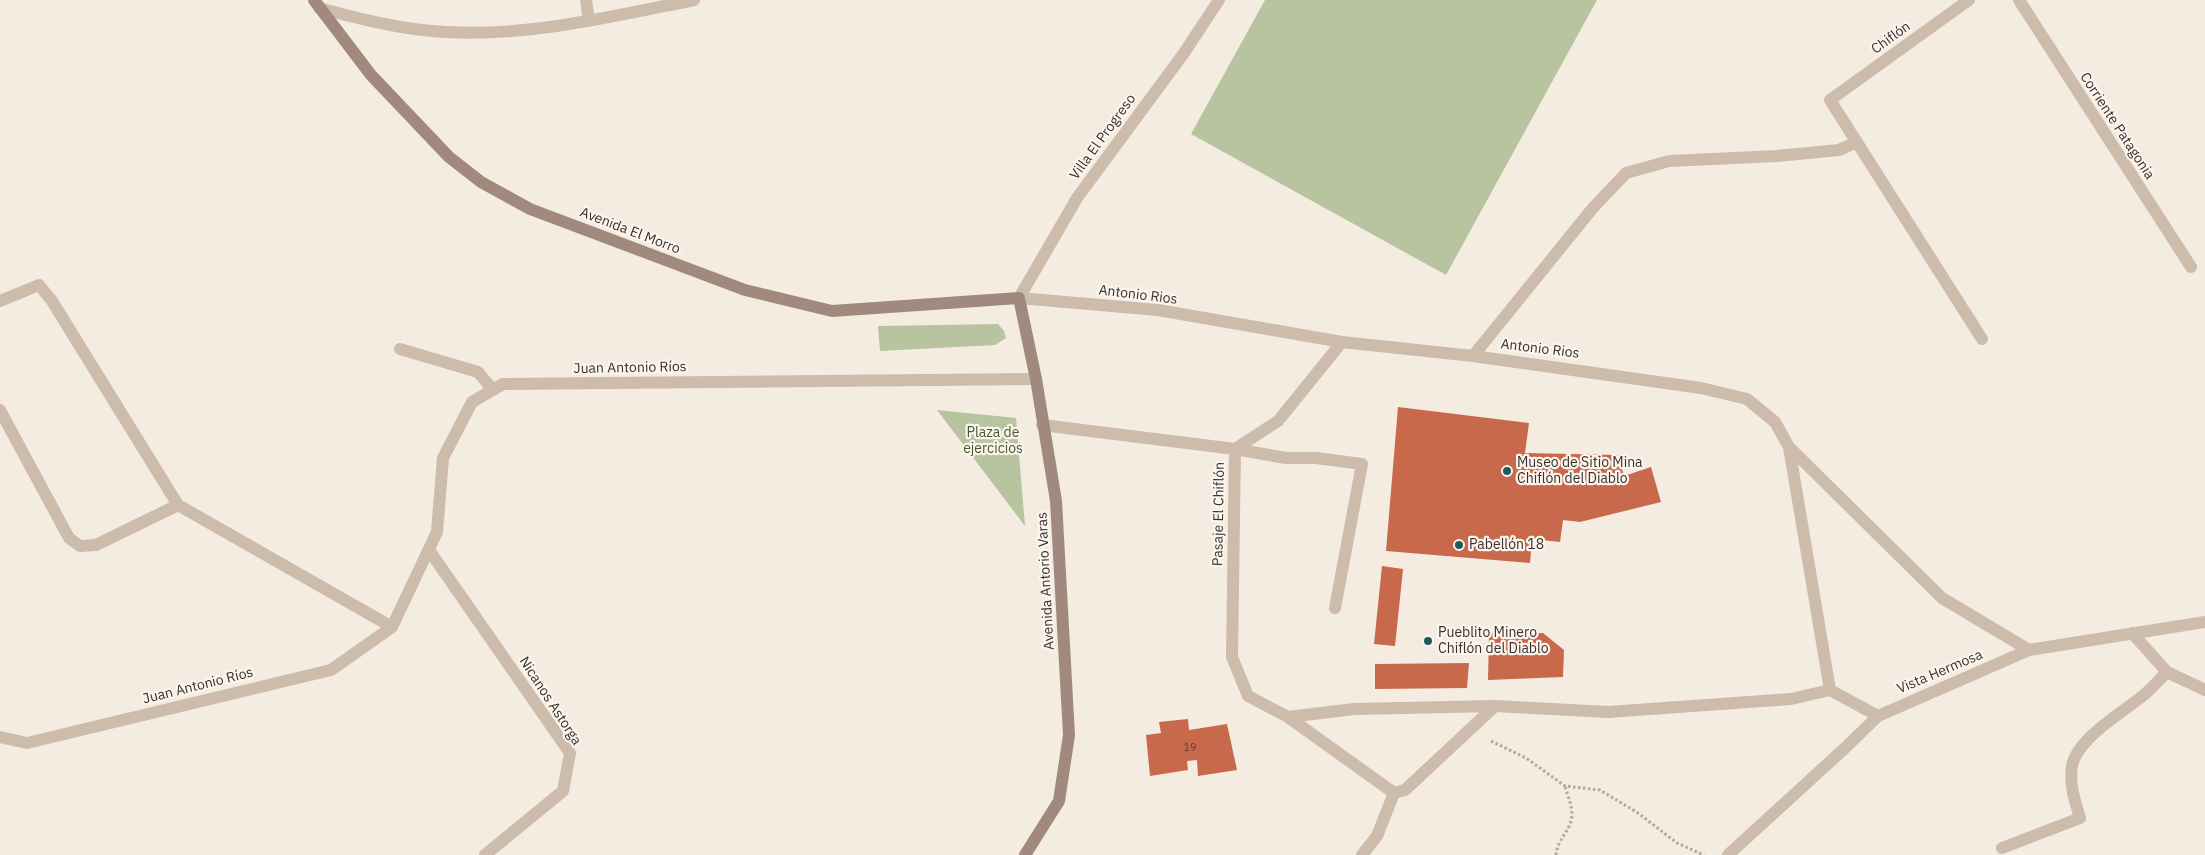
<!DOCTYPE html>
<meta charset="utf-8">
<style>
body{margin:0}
canvas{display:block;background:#f4ebe1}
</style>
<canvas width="2205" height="855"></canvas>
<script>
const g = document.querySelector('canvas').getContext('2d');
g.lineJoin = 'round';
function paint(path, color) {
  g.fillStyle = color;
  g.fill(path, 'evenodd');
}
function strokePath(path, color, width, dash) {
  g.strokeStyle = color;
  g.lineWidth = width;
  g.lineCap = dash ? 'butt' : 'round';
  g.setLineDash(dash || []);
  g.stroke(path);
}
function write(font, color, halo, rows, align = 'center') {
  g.font = font + ' "IBM Plex Sans",sans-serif';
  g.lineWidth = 4.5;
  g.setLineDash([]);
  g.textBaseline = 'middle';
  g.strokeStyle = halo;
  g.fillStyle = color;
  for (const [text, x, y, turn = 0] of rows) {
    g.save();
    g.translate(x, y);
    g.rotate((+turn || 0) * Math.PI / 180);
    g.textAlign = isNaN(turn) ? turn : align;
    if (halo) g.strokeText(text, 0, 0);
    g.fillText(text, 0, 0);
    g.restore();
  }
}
const green = new Path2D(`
 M1265,0H1597L1446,275L1191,134Z
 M998,324L1004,331L1006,338L995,345L880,351L878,326Z
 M937,410L1016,418L1025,526Z`);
const building = new Path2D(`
 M1398,407L1529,423L1525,453L1618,455L1624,476L1651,467L1661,502L1580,522L1563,520L1560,542L1532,539L1530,563L1386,551Z
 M1382,566L1403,569L1395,646L1374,644Z
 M1489,633H1543L1564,650L1563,677L1488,680Z
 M1469,663L1467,688L1375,689V664Z
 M1188,719L1189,730L1227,724L1237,770L1198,776L1197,760L1187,761L1188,770L1150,776L1146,735L1161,733L1159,722Z`);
const path = new Path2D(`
 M1491,741L1526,758L1565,786L1600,790L1638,813L1677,843L1704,855
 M1556,855C1557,839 1572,830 1572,814C1572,805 1567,794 1565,786`);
const lane = new Path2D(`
 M1235,449L1286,458H1316L1362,464L1335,608
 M2002,848L2080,818C2075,801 2069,784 2072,766C2077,738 2125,711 2145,694C2153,687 2160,679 2167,672`);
const street = new Path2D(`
 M586,0L589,21
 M1219,0L1184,53L1077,198L1019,298L1158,310L1342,342L1473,356L1701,388L1747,399L1775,422L1789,447L1830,690
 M1969,0L1830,100L1982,339
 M2019,0L2191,267
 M319,8C360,19 403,30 446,32C528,37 614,16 694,0
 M0,301L39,285L52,301L178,505L392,627
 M400,349L478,372L493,390
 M1473,356L1592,209L1626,173L1669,161L1777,156L1839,150L1857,142
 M0,410L69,538L80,546L96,545L178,505
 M1042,425L1235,449L1232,657L1248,696L1288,717L1354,709L1495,706L1608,712L1791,699L1830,690L1878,716
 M1789,447L1942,598L2029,650
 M1235,449L1278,421L1342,342
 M429,550L570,753L563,791L485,855
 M2132,633L2167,672L2205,690
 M1288,717L1394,793
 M0,737L27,743L331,670L392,627L437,532L443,458L472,402L503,384L1036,379
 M1394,793L1405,790L1495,706
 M1362,855L1377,836L1394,793
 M1728,855L1845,748L1878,716L2029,650L2205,622`);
const secondary = new Path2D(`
 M314,0L371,75L449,157L481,182L530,209L745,290L832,311L1019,298L1036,379L1056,501L1069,735L1059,801L1025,855`);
const markers = [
 [1507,471,5,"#1f5a5e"],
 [1459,545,5,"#1f5a5e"],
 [1428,641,5,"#1f5a5e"]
];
const numberNames = [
 ["19",1190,748]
];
const streetNames = [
 ["Chiflón",1891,38,-36],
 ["Corriente Patagonia",2117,126,57],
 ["Villa El Progreso",1103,137,-54],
 ["Avenida El Morro",630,231,21],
 ["Antonio Rios",1138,295,7],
 ["Antonio Rios",1540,349,7],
 ["Juan Antonio Ríos",630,368,-1],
 ["Pasaje El Chiflón",1219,514,-89],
 ["Avenida Antorio Varas",1046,581,-93],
 ["Vista Hermosa",1940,672,-23],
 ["Juan Antonio Ríos",198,686,-14],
 ["Nicanos Astorga",550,701,57]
];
const parkNames = [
 ["Plaza de",993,433],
 ["ejercicios",993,449]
];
const poiNames = [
 ["Museo de Sitio Mina",1517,463],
 ["Chiflón del Diablo",1517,479],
 ["Pabellón 18",1469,545],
 ["Pueblito Minero",1438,633],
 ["Chiflón del Diablo",1438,649]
];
paint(green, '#b8c4a0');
paint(building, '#c8694b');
strokePath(path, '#b9a596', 3, [2.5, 2.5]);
strokePath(lane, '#cdbbac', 12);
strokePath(street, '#cdbbac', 12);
strokePath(secondary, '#a18a7d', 12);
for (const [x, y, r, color] of markers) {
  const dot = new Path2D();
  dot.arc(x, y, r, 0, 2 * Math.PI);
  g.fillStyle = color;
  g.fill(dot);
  strokePath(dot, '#fbf5ee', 2);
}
write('11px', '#5e3e33', null, numberNames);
write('14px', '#3b302b', '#fbf5ee', streetNames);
write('14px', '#4a5a2e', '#fbf5ee', parkNames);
write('14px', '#3b302b', '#fbf5ee', poiNames, 'left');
</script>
